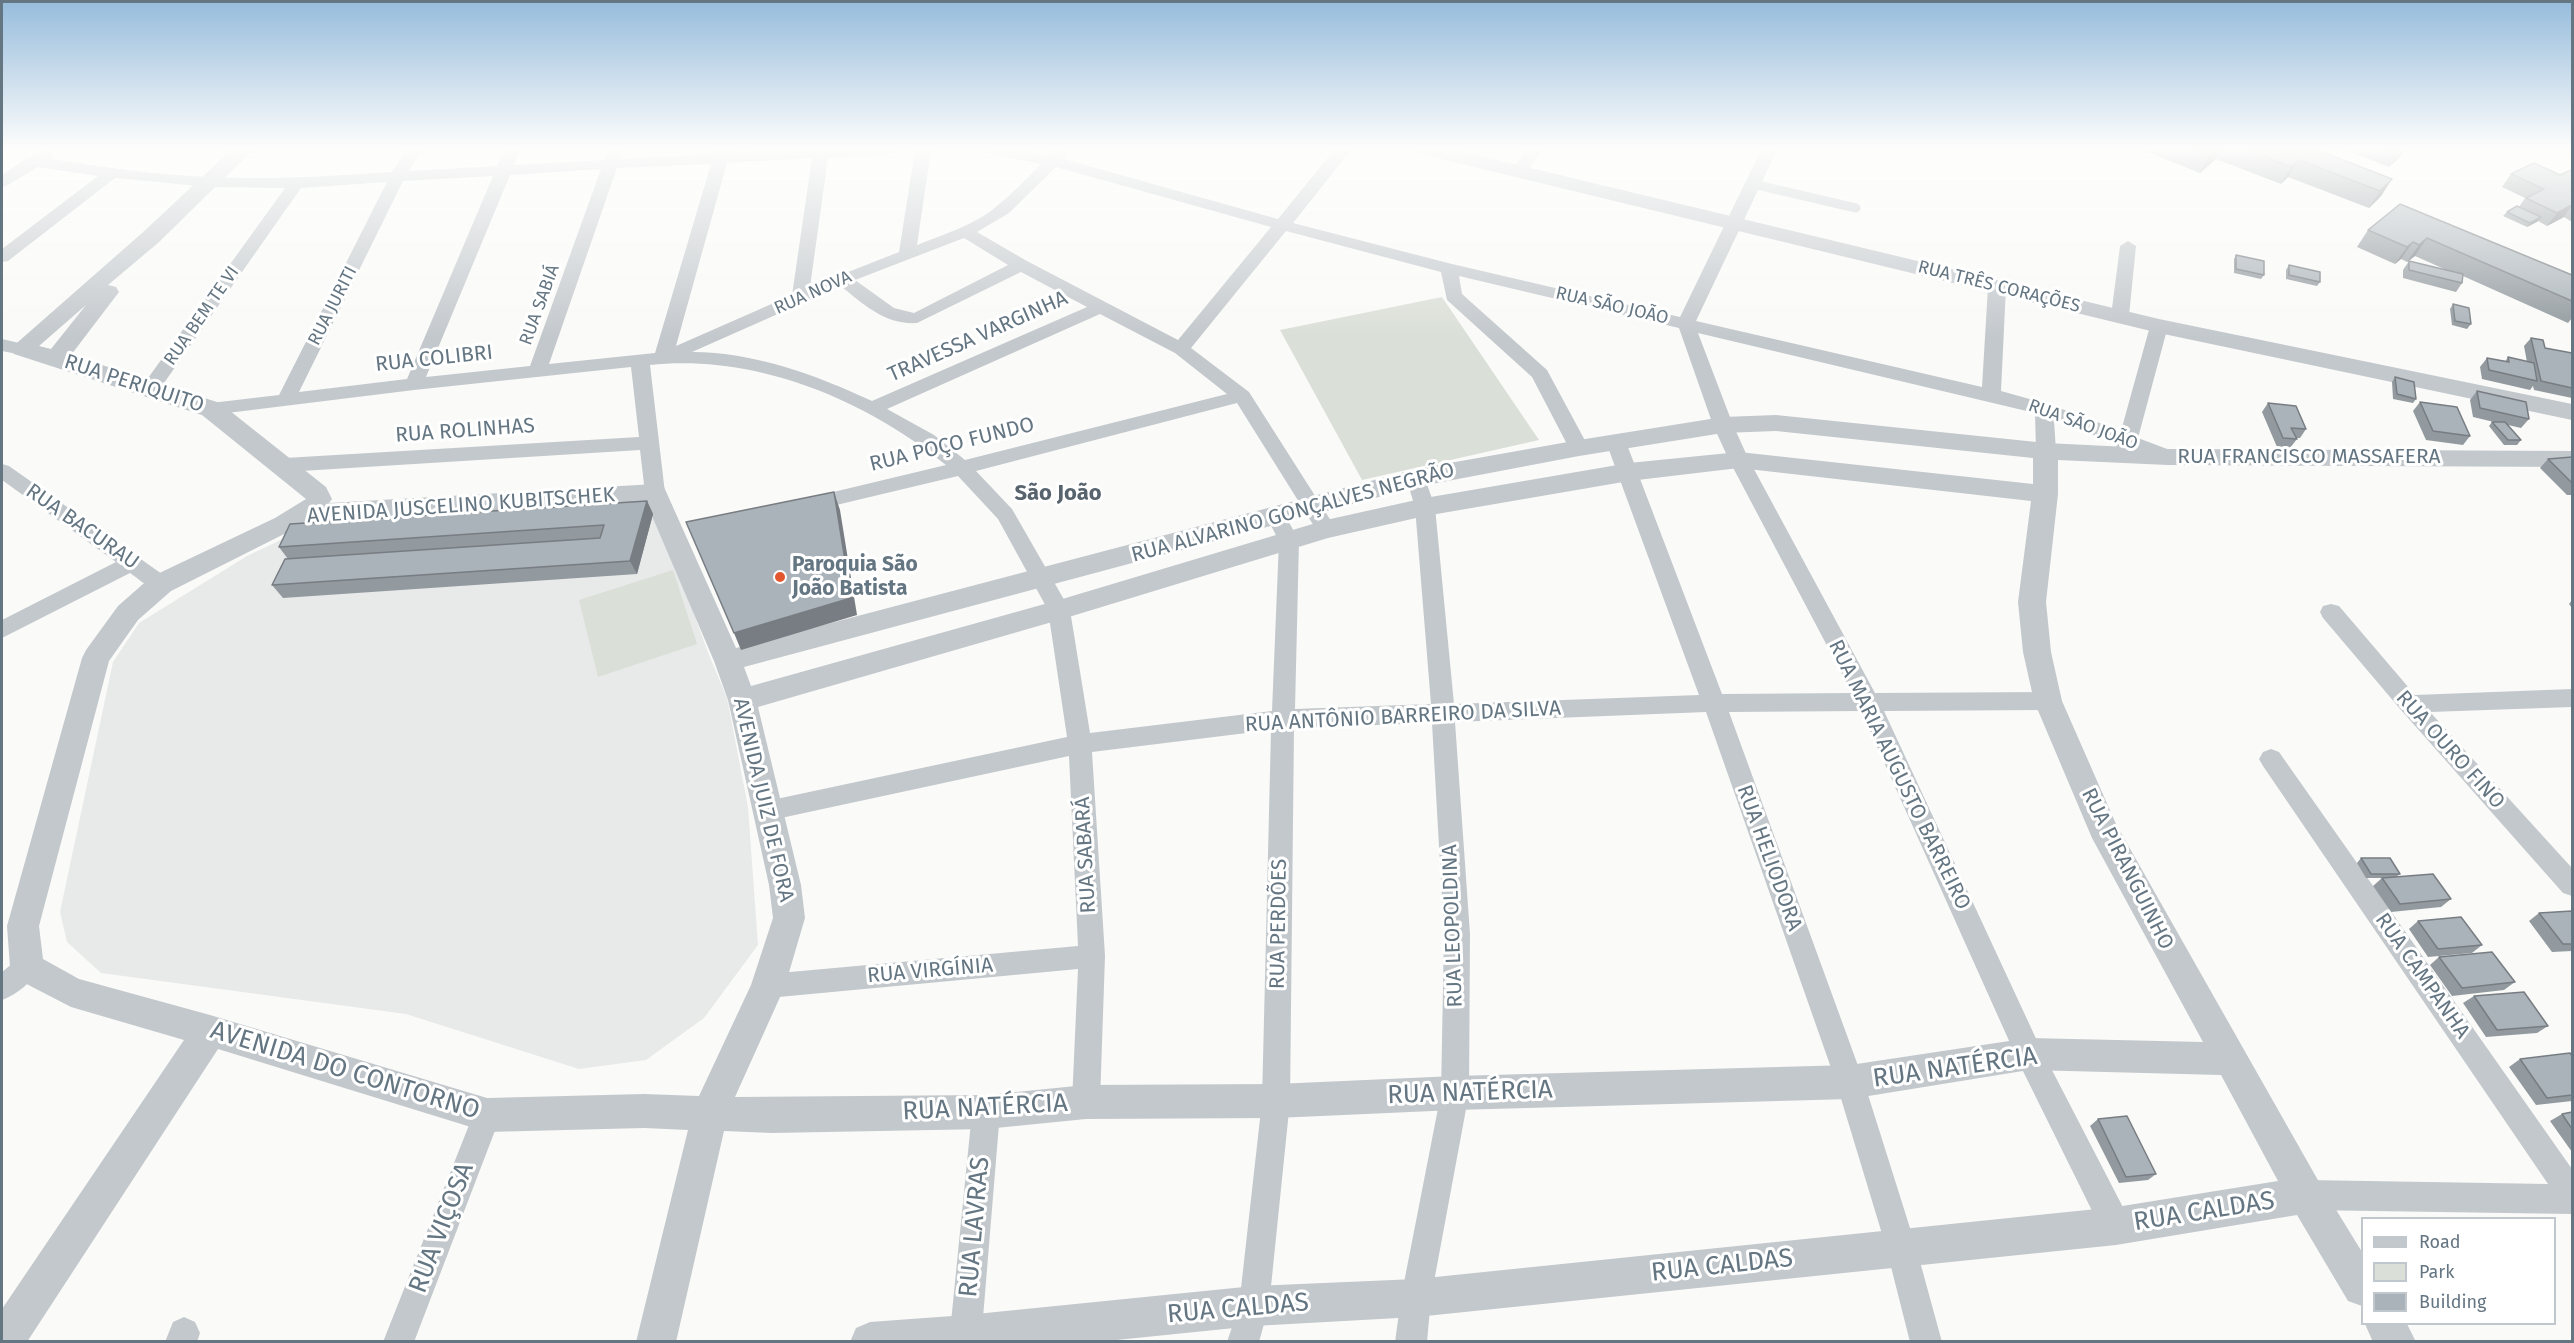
<!DOCTYPE html>
<meta charset="utf-8">
<style>
body{margin:0}
#map{position:relative;width:2574px;height:1343px;overflow:hidden;background:#fafaf8;font-family:"Fira Sans",sans-serif}
canvas{display:block}
.frame{position:absolute;inset:0;border:3px solid #657683;pointer-events:none}
.legend{position:absolute;left:2361px;top:1217px;width:195px;height:108px;box-sizing:border-box;background:#fff;border:2px solid #c1c8cd;margin:0;padding:8px 10px;list-style:none;font-size:18px;color:#657683}
.legend li{display:flex;align-items:center;gap:12px;height:30px}
.legend b{width:30px;border:2px solid #c1c8cd}
</style>
<div id="map">
<canvas width="2574" height="1343"></canvas>
<div class="frame"></div>
<ul class="legend">
<li><b style="height:8px;background:#c3c8cc"></b>Road</li>
<li><b style="height:16px;background:#dadfd7"></b>Park</li>
<li><b style="height:16px;background:#aab3b9"></b>Building</li>
</ul>
</div>
<script>
const g = document.querySelector('canvas').getContext('2d');
g.lineJoin = 'round';
function paint(path, color) {
  g.fillStyle = color;
  g.fill(path, 'evenodd');
}
function strokePath(path, color, width, dash) {
  g.strokeStyle = color;
  g.lineWidth = width;
  g.lineCap = dash ? 'butt' : 'round';
  g.setLineDash(dash || []);
  g.stroke(path);
}
function write(font, color, halo, rows, align = 'center') {
  g.font = font + ' "Fira Sans",sans-serif';
  g.lineWidth = 6;
  g.setLineDash([]);
  g.textBaseline = 'middle';
  g.strokeStyle = halo;
  g.fillStyle = color;
  for (const [text, x, y, turn = 0] of rows) {
    g.save();
    g.translate(x, y);
    g.rotate((+turn || 0) * Math.PI / 180);
    g.textAlign = isNaN(turn) ? turn : align;
    if (halo) g.strokeText(text, 0, 0);
    g.fillText(text, 0, 0);
    g.restore();
  }
}
const built = new Path2D(`
 M652,499L709,655L727,698L748,807L758,945L704,1018L646,1060L579,1069L406,1014L101,973L67,942L60,912L113,662L139,623L247,556L318,522Z`);
const green = new Path2D(`
 M1442,297L1539,440L1362,480L1280,330Z
 M673,570L697,644L598,677L579,600Z`);
const service = new Path2D(`
 M1753,184L1856,208`);
const minor = new Path2D(`
 M46,150L54,155L51,159C103,167 156,175 210,177C271,180 331,176 392,172L406,150H422L409,171L497,166L504,150H520L514,165L604,160L608,150H622L620,159L714,154L715,150H731L730,153L785,150H894L886,155L828,158L810,287L899,252L915,150H931L917,245C944,234 975,225 997,206C1013,193 1027,178 1041,164L995,155L987,150H1022L1049,156L1054,151L1064,150L1068,154L1064,159L1278,219L1334,150H1351L1293,223L1452,264L1680,317L1761,150H1777L1696,321L1982,387L1988,287L1991,283H2003L2006,287L2001,391L2051,405L2121,431L2150,326L2153,322H2165L2168,326L2138,438L2175,452L2178,457L2175,462L2168,464L2135,451L2131,459L2124,461L2117,459L2114,454L2117,444L2054,420L2056,451L2053,456L2046,458L2039,456L2036,451L2035,413L1698,333L1733,425L1749,460L1875,693L2048,692L2056,695L2059,701L2056,707L2048,710L1884,711L2039,1045L2127,1215L2131,1226L2127,1237L2116,1241L2105,1237L2019,1063L1861,711L1729,712L1864,1082L1916,1247L1942,1342H1910L1886,1247L1836,1082L1706,712L1455,722L1470,934L1469,1093L1431,1298L1427,1342H1395L1401,1298L1441,1093L1444,934L1432,723L1294,728L1290,1101L1269,1306L1259,1342H1227L1239,1306L1262,1101L1271,730L1092,752L1105,956L1100,1102L1096,1112L1086,1116L1076,1112L1072,1102L1078,969L768,998L759,995L755,986L759,977L768,974L1078,946L1069,756L767,821L758,818L755,811L758,804L767,801L1067,737L1048,610L998,519L958,476L807,512L800,510L797,505L800,500L946,465C864,399 756,354 650,365L665,493L662,498L655,500L648,498L645,493L640,450L285,472L278,470L275,465L278,460L285,458L639,437L631,367L414,390L211,415L204,413L201,409L204,405L211,403L279,395L387,182L301,188L157,393H143L141,389L143,385L285,188L208,187L115,178L8,261L2,262V249L98,176L38,167L8,185L2,187V175L27,158ZM812,158L792,295L676,346L727,163ZM711,164L655,353L549,364L617,168ZM1056,167L1271,227L1178,340L1027,261L977,232L1009,213ZM601,169L530,366L426,377L510,175ZM493,176L407,379L299,392L403,181ZM1286,231L1441,272L1447,300L1532,377L1569,448L1572,453L1579,455L1586,453L1589,448L1547,370L1462,294L1459,276L1679,328L1713,425L1729,460L1852,693L1722,694L1626,442L1623,437L1616,436L1609,437L1606,442L1699,695L1454,704L1435,507L1423,473L1416,471L1409,473L1406,478L1415,507L1431,704L1295,709L1299,541L1283,511L1276,509L1269,511L1266,516L1279,541L1272,711L1090,733L1070,610L1012,509L976,471L1237,403L1319,534L1326,536L1333,534L1336,529L1333,524L1249,392L1191,348ZM964,238L1008,265L914,313L894,308L855,280ZM1021,272L1087,307L872,401C816,375 754,352 692,352L841,286C864,305 886,325 917,323ZM1100,314L1175,353L1227,394L965,460L934,435L887,409Z
 M1526,150H1542L1525,175H1513L1511,172Z
 M2128,241L2136,246L2129,316L2126,320H2114L2111,316L2120,246Z
 M2,339L28,345L31,349L28,353L22,355L2,351Z
 M2,464L9,466L169,579L172,584L169,589C153,594 142,581 130,573L2,638V620L116,562L2,480Z
 M2331,604L2339,606L2415,695L2572,689V707L2430,712L2572,868V896L2563,893L2401,710L2323,618L2320,612L2323,606Z
 M2271,749L2279,752L2572,1169V1214L2306,1210L2296,1205L2291,1195L2296,1185L2306,1180L2548,1184L2263,766L2259,759L2263,752Z
 M27,955L36,959L40,967C34,981 16,995 2,1000V972L18,959Z
 M986,1098L996,1102L1000,1112L981,1342H949L972,1112L976,1102Z
 M487,1101L497,1105L501,1115L414,1342H383L477,1105Z
 M184,1317L195,1322L200,1333L197,1342H165L173,1322Z`);
const tertiary = new Path2D(`
 M231,150H253L158,243L108,285L116,287L119,292L71,355L220,403L326,487L332,499L329,503L655,484L664,487L736,648L1416,469L1579,440L1723,417L1776,415L2046,443L2168,449L2572,451V467L2168,465L2058,460V494L2046,602L2051,652L2062,701L2116,824L2319,1182L2362,1252V1306L2348,1301L2297,1215L2116,1245L1416,1317L1254,1326L1097,1342H850L856,1328L870,1322L966,1315L1254,1286L1416,1279L2116,1207L2278,1181L2221,1075L2029,1070L1850,1099L1455,1110L1276,1118L1086,1119L986,1129L772,1133L724,1131L676,1342H636L688,1130L644,1128L487,1132L218,1049L27,1342H2V1309L184,1040L71,1007L15,978L10,967L7,926L82,658L86,650L118,606L151,577L275,518L306,499L202,415L14,354L10,349L142,233ZM86,305L51,349L39,346ZM1776,431L2033,458V484L1739,452L1629,463L1425,498L1326,520L1059,600L751,686L744,667L1416,487L1579,456L1723,433ZM1739,468L2031,501L2018,602L2023,652L2034,701L2092,838L2203,1042L2029,1038L1850,1065L1455,1076L1276,1084L1086,1085L986,1095L735,1097L785,986L805,918L801,885L758,707L1059,620L1328,538L1425,516L1629,481ZM646,502L714,661L728,700L769,885L773,918L751,985L699,1096L644,1094L487,1098L210,1015L79,979L43,959L39,926L109,661L138,620L171,591L306,523Z
 M1419,150H1456L2159,319L2572,404V420L2159,333L1429,156L1422,154Z
 M2365,1324H2407L2416,1342H2373Z`);
const wall = new Path2D(`
 M2143,150H2317L2392,179L2381,196L2369,208L2288,177L2281,184L2216,159L2200,173Z
 M2346,150H2404L2399,158L2389,167Z
 M2572,170V222L2564,217L2547,226L2538,221L2527,227L2503,216L2507,212L2519,207L2525,198L2502,187L2511,174L2560,175Z
 M2400,204L2572,275V318L2568,323L2463,276L2462,283L2456,292L2403,278V270L2409,261L2451,272L2415,256L2407,262L2401,259L2395,264L2357,247L2368,230Z
 M2236,255L2264,275L2261,279L2234,273V259Z
 M2289,265L2320,282L2317,286L2286,279V270Z
 M2453,304L2471,324L2467,329L2452,325L2450,309Z
 M2531,338L2545,348L2572,353V398L2534,390L2533,386L2530,390L2482,379L2480,367L2487,358L2505,362L2508,357L2527,362L2524,346Z
 M2395,377L2416,399L2413,403L2393,399L2392,382Z
 M2477,391L2529,419L2521,428L2508,425L2521,440L2517,445H2504L2489,426L2492,422H2494L2473,417L2470,400Z
 M2420,402L2470,436L2463,445L2426,440L2413,411Z
 M2268,403L2306,429L2300,438H2296L2297,439L2290,448L2277,447L2262,412Z
 M2572,457V495H2567L2540,468L2548,459Z
 M647,501L653,514L637,574L283,598L272,585L288,559L279,547Z
 M2572,600V608L2569,604Z
 M2361,858L2400,874L2396,877L2451,899L2441,907L2391,912L2373,886L2382,878H2387H2366L2357,863Z
 M2572,911V951L2552,952L2529,921L2539,913Z
 M2418,921L2482,945L2472,953L2428,957L2409,929Z
 M2439,957L2515,982L2504,990L2452,996L2430,965Z
 M2474,996L2548,1026L2537,1033L2486,1037L2463,1003Z
 M2572,1056V1101L2536,1105L2509,1067L2520,1059Z
 M2572,1112V1152L2550,1121L2562,1114Z
 M2098,1119L2156,1174L2148,1180L2119,1183L2090,1126Z`);
const shadedWall = new Path2D(`
 M2215,150H2221L2216,159L2200,173L2209,156Z
 M2402,150H2404L2399,158L2389,167L2398,154Z
 M2299,160L2288,177L2281,184L2291,167Z
 M2392,179L2381,196L2369,208L2380,191Z
 M2572,205L2564,217L2547,226L2557,213Z
 M2541,217L2537,222L2527,227L2530,223Z
 M2427,238L2415,256L2407,262L2419,245Z
 M2413,242L2401,259L2395,264L2407,247Z
 M834,492L840,510L857,615L741,650L734,633Z
 M647,501L653,514L637,574L630,561Z`);
const building = new Path2D(`
 M2195,150H2215L2209,156Z
 M2248,150H2317L2392,179L2380,191L2299,160L2291,167Z
 M2388,150H2402L2398,154Z
 M2534,163L2560,175L2571,170H2572V205L2557,213L2526,198L2544,189L2511,174Z
 M2400,204L2572,275V301L2427,238L2419,245L2413,242L2407,247L2368,230Z
 M2517,206L2541,217L2530,223L2507,212Z
 M2236,255L2264,261V275L2236,269Z
 M2409,261L2463,274L2462,283L2409,270Z
 M2289,265L2320,272V282L2289,275Z
 M2453,304L2469,308L2471,324L2455,321Z
 M2531,338L2543,340L2545,348L2572,353V388L2541,381Z
 M2508,357L2534,363L2537,381L2489,370L2487,358L2509,362Z
 M2395,377L2414,382L2416,399L2397,394Z
 M2477,391L2526,402L2529,419L2480,408Z
 M2420,402L2457,407L2470,436L2433,431Z
 M2268,403L2296,406L2306,429L2291,428L2297,439L2283,438Z
 M2492,422H2505L2521,440H2508Z
 M2572,457V483L2548,459Z
 M834,492L851,598L734,633L686,522Z
 M647,501L630,561L272,585L285,559L600,538L604,525L279,547L290,524Z
 M2361,858H2390L2400,874H2371Z
 M2433,874L2451,899L2400,904L2382,878Z
 M2572,911V944H2563L2539,913Z
 M2461,917L2482,945L2438,949L2418,921Z
 M2492,952L2515,982L2462,988L2439,957Z
 M2524,992L2548,1026L2497,1030L2474,996Z
 M2570,1053L2572,1056V1095L2547,1098L2520,1059Z
 M2572,1112V1129L2562,1114Z
 M2127,1116L2156,1174L2126,1177L2098,1119Z`);
const markers = [
 [780,577,6,"#e4572e"]
];
const farStreetnames = [
 ["RUA TRÊS CORAÇÕES",1999,287,14],
 ["RUA NOVA",813,293,-24],
 ["RUA SABIÁ",540,305,-70],
 ["RUA JURITI",333,306,-63],
 ["RUA SÃO JOÃO",1612,306,13],
 ["RUA BEM TE VI",202,316,-55],
 ["RUA SÃO JOÃO",2083,425,20]
];
const streetNames = [
 ["TRAVESSA VARGINHA",978,337,-24],
 ["RUA COLIBRI",434,359,-6],
 ["RUA PERIQUITO",134,384,18],
 ["RUA ROLINHAS",465,431,-4],
 ["RUA POÇO FUNDO",952,445,-14],
 ["RUA FRANCISCO MASSAFERA",2309,457],
 ["AVENIDA JUSCELINO KUBITSCHEK",461,506,-4],
 ["RUA ALVARINO GONÇALVES NEGRÃO",1293,513,-15],
 ["RUA BACURAU",82,527,35],
 ["RUA ANTÔNIO BARREIRO DA SILVA",1403,717,-3],
 ["RUA OURO FINO",2450,750,48],
 ["RUA MARIA AUGUSTO BARREIRO",1899,775,64],
 ["AVENIDA JUIZ DE FORA",763,800,77],
 ["RUA SABARÁ",1086,855,-93],
 ["RUA HELIODORA",1769,858,70],
 ["RUA PIRANGUINHO",2127,869,63],
 ["RUA PERDÕES",1279,924,-89],
 ["RUA LEOPOLDINA",1453,926,-92],
 ["RUA VIRGÍNIA",930,971,-5],
 ["RUA CAMPANHA",2422,976,55]
];
const poiNames = [
 ["Paroquia São",792,565],
 ["João Batista",792,589]
];
const neighbourhoodNames = [
 ["São João",1058,494]
];
const nearStreetnames = [
 ["RUA NATÉRCIA",1955,1068,-8],
 ["AVENIDA DO CONTORNO",345,1071,17],
 ["RUA NATÉRCIA",1470,1093,-2],
 ["RUA NATÉRCIA",985,1108,-3],
 ["RUA CALDAS",2204,1212,-9],
 ["RUA LAVRAS",975,1227,-85],
 ["RUA VIÇOSA",442,1228,-69],
 ["RUA CALDAS",1722,1266,-6],
 ["RUA CALDAS",1238,1309,-5]
];
paint(built, '#e8e9e9');
paint(green, '#dadfd7');
strokePath(service, '#c3c8cc', 9);
paint(minor, '#c3c8cc');
paint(tertiary, '#c3c8cc');
paint(wall, '#929a9f');
paint(shadedWall, '#777d82');
paint(building, '#aab3b9');
strokePath(building, '#777d82', 1.5);
const sky = g.createLinearGradient(0, 0, 0, 338);
sky.addColorStop(0, '#96bcdc');
sky.addColorStop(0.44, '#fdfdfc');
sky.addColorStop(1, '#fdfdfc00');
g.fillStyle = sky;
g.fillRect(0, 0, 2574, 338);
for (const [x, y, r, color] of markers) {
  const dot = new Path2D();
  dot.arc(x, y, r, 0, 2 * Math.PI);
  g.fillStyle = color;
  g.fill(dot);
  strokePath(dot, '#fff', 2);
}
write('18px', '#657683', '#fff', farStreetnames);
write('21px', '#657683', '#fff', streetNames);
write('bold 21px', '#657683', '#fff', poiNames, 'left');
write('bold 22px', '#57646e', '#fff', neighbourhoodNames);
write('26px', '#657683', '#fff', nearStreetnames);
</script>
